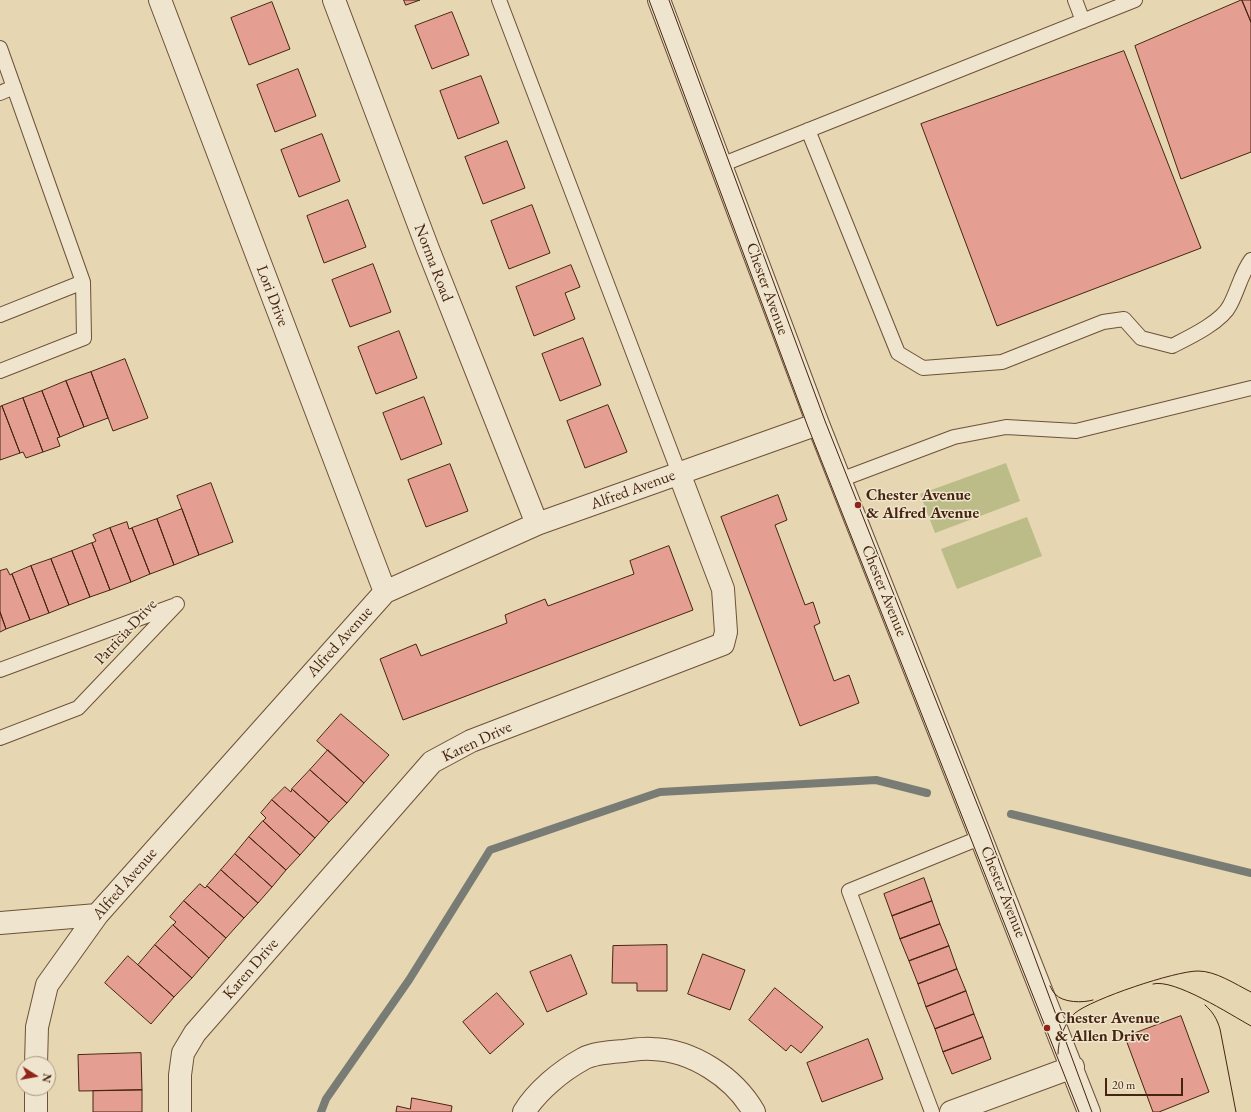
<!DOCTYPE html>
<style>
body{margin:0}
#map{position:relative;width:1251px;height:1112px;overflow:hidden;background:#e6d6b2;font-family:"EB Garamond",serif}
canvas{display:block}
.north{position:absolute;left:16px;top:1056px;width:40px;height:40px;box-sizing:border-box;background:#efe4cd;border:1px solid #ab9881;border-radius:50%;rotate:101deg;font-size:11px;font-weight:700;line-height:16px;text-align:center;color:#462510}
.north::after{content:'';display:block;margin:auto;width:14px;height:18px;background:#8f2418;clip-path:polygon(50% 0,100% 100%,50% 72%,0 100%)}
.scale{position:absolute;left:1105px;top:1078px;width:78px;height:18px;box-sizing:border-box;border:2px solid #462510;border-top:0;padding-left:5px;font-size:12px;line-height:14px;white-space:nowrap;color:#462510;-webkit-text-stroke:3px #efe4cd;paint-order:stroke}
</style>
<div id="map">
<canvas width="1251" height="1112"></canvas>
<div class="north">N</div>
<div class="scale">20 m</div>
</div>
<script>
const g = document.querySelector('canvas').getContext('2d');
g.lineJoin = 'round';
function paint(path, color) {
  g.fillStyle = color;
  g.fill(path, 'evenodd');
}
function strokePath(path, color, width, dash) {
  g.strokeStyle = color;
  g.lineWidth = width;
  g.lineCap = dash ? 'butt' : 'round';
  g.setLineDash(dash || []);
  g.stroke(path);
}
function write(font, color, halo, rows, align = 'center') {
  g.font = font + ' "EB Garamond",serif';
  g.lineWidth = 3;
  g.setLineDash([]);
  g.textBaseline = 'middle';
  g.strokeStyle = halo;
  g.fillStyle = color;
  for (const [text, x, y, turn = 0] of rows) {
    g.save();
    g.translate(x, y);
    g.rotate((+turn || 0) * Math.PI / 180);
    g.textAlign = isNaN(turn) ? turn : align;
    if (halo) g.strokeText(text, 0, 0);
    g.fillText(text, 0, 0);
    g.restore();
  }
}
const green = new Path2D(`
 M1006,463L1020,501L935,533L920,494Z
 M1027,517L1042,556L957,589L941,549Z`);
const stream = new Path2D(`
 M1011,814L1251,873
 M321,1112L326,1099L409,980L490,850L660,792L876,780L927,793`);
const building = new Path2D(`
 M404,0H420L406,5Z
 M1242,0L1251,22V152L1181,179L1135,46Z
 M1242,0H1251V22Z
 M272,2L290,49L249,65L231,18Z
 M452,12L469,55L432,69L415,26Z
 M1124,51L1201,248L997,326L921,124Z
 M298,69L316,116L275,132L257,85Z
 M481,76L499,123L458,139L440,91Z
 M322,134L340,181L299,197L281,150Z
 M507,141L525,188L483,204L465,157Z
 M348,200L366,247L324,263L307,216Z
 M532,205L550,253L509,269L491,221Z
 M373,264L391,312L350,327L332,280Z
 M571,265L580,287L565,293L575,319L534,336L516,287Z
 M399,331L417,378L376,394L358,347Z
 M583,338L601,385L560,401L542,354Z
 M125,359L148,418L113,431L91,372Z
 M91,372L108,418L84,427L66,381Z
 M66,381L84,427L60,437L42,391Z
 M42,391L60,437L57,438L60,446L43,452L23,398Z
 M424,397L442,444L401,460L383,413Z
 M23,398L43,452L26,458L23,452L20,453L2,406Z
 M608,405L627,452L585,468L567,421Z
 M2,406L20,453L0,460V407Z
 M450,464L468,511L426,527L408,480Z
 M211,483L233,542L199,555L177,496Z
 M778,495L787,520L775,525L805,605L813,602L820,623L814,626L834,681L849,675L859,703L800,726L721,517Z
 M182,509L199,555L174,565L157,519Z
 M157,519L174,565L150,574L132,528Z
 M127,522L129,529L132,528L150,574L131,582L110,528Z
 M110,528L131,582L110,590L92,543L96,541L93,535Z
 M92,543L110,590L90,597L72,551Z
 M669,546L693,610L403,720L380,659L416,644L421,656L507,623L505,615L545,599L548,606L634,574L630,561Z
 M72,551L90,597L69,605L51,559Z
 M51,559L69,605L49,613L31,566Z
 M31,566L49,613L30,620L12,574Z
 M7,569L10,575L12,574L30,620L6,629L0,612V571Z
 M0,612L6,629L0,632Z
 M341,714L389,755L364,783L317,741Z
 M328,750L364,783L347,803L310,770Z
 M310,770L347,803L329,822L292,789Z
 M285,787L291,792L292,789L329,822L315,838L272,800Z
 M272,800L315,838L300,855L263,821L266,818L261,813Z
 M263,821L300,855L286,870L249,837Z
 M249,837L286,870L272,887L235,854Z
 M235,854L272,887L258,903L221,870Z
 M221,870L258,903L244,918L207,886Z
 M924,878L932,901L892,916L884,894Z
 M200,884L205,888L207,886L244,918L226,938L184,901Z
 M184,901L226,938L209,958L173,925L176,922L170,917Z
 M932,901L940,924L900,939L892,916Z
 M940,924L949,946L909,961L900,939Z
 M173,925L209,958L192,978L155,945Z
 M155,945L192,978L174,997L138,965Z
 M667,945V991H637V983H612L613,946Z
 M949,946L957,969L918,984L909,961Z
 M703,954L745,970L730,1010L688,994Z
 M571,955L587,994L547,1012L530,972Z
 M128,956L174,997L151,1024L105,983Z
 M957,969L966,991L926,1007L918,984Z
 M775,988L823,1027L801,1053L791,1045L786,1051L749,1020Z
 M966,991L974,1014L935,1029L926,1007Z
 M497,993L524,1024L490,1054L463,1022Z
 M974,1014L983,1037L943,1052L935,1029Z
 M1181,1016L1209,1092L1159,1112H1153L1125,1037Z
 M983,1037L991,1059L952,1074L943,1052Z
 M868,1039L883,1079L822,1102L807,1063Z
 M141,1053L142,1090L79,1091L78,1055Z
 M142,1090V1112H93V1091Z
 M412,1098L452,1106L451,1112H396L397,1106L410,1109Z`);
const service = new Path2D(`
 M499,0L679,473
 M1075,0L1083,21
 M0,48L83,282L0,315
 M0,93L14,87
 M808,130L898,353L923,368L1002,362L1103,322L1124,319L1141,338L1172,346C1188,338 1222,322 1230,305C1238,290 1241,274 1251,260
 M721,165L1135,0
 M0,371L84,338L83,282
 M840,480L954,437L1006,427L1076,431L1251,388
 M0,670L173,606
 M0,738L78,708L177,604
 M932,1112L849,891L982,837`);
const minor = new Path2D(`
 M160,0L385,592
 M334,0L428,249L537,524
 M659,0L818,424L1089,1112
 M0,923L97,915
 M36,1064L37,1027L47,985L97,915L385,592L537,524L818,424
 M36,1112V1088
 M180,1112V1075L183,1053L195,1033L432,762L471,741L723,644L726,632L723,589L679,473
 M524,1112C537,1091 561,1071 583,1059C593,1053 612,1052 624,1051C633,1050 643,1048 652,1049C692,1050 734,1077 754,1112
 M951,1112L1073,1067`);
const tram = new Path2D(`
 M649,0L808,427L1079,1112
 M669,0L825,421L989,834L1092,1112
 M1153,984C1174,978 1231,1015 1251,1026
 M1050,986C1051,988 1053,992 1055,994C1063,1003 1083,1003 1093,1000
 M1205,1005C1213,1012 1217,1019 1220,1029L1236,1112
 M1058,1054C1058,1040 1065,1022 1075,1013C1092,999 1175,971 1198,971C1216,971 1235,984 1251,992`);
const markers = [
 [858,505,4,"#8f2418"],
 [1047,1028,4,"#8f2418"]
];
const streetNames = [
 ["Norma Road",433,263,69],
 ["Chester Avenue",767,289,70],
 ["Lori Drive",272,296,69],
 ["Alfred Avenue",633,490,-20],
 ["Chester Avenue",884,591,68],
 ["Patricia Drive",126,632,-47],
 ["Alfred Avenue",340,642,-48],
 ["Karen Drive",477,742,-25],
 ["Alfred Avenue",125,884,-49],
 ["Chester Avenue",1003,892,68],
 ["Karen Drive",251,969,-49]
];
const poiNames = [
 ["Chester Avenue",866,496],
 ["& Alfred Avenue",866,514],
 ["Chester Avenue",1055,1019],
 ["& Allen Drive",1055,1037]
];
paint(green, '#bbbc88');
strokePath(stream, '#787c74', 8);
paint(building, '#e59e92');
strokePath(building, '#462510', 1);
strokePath(service, '#6e5138', 16);
strokePath(minor, '#6e5138', 24);
strokePath(service, '#efe4cd', 14);
strokePath(minor, '#efe4cd', 22);
strokePath(tram, '#462510', 1);
for (const [x, y, r, color] of markers) {
  const dot = new Path2D();
  dot.arc(x, y, r, 0, 2 * Math.PI);
  g.fillStyle = color;
  g.fill(dot);
  strokePath(dot, '#efe4cd', 1.5);
}
write('16px', '#462510', '#efe4cd', streetNames);
write('bold 16px', '#462510', '#efe4cd', poiNames, 'left');
</script>
